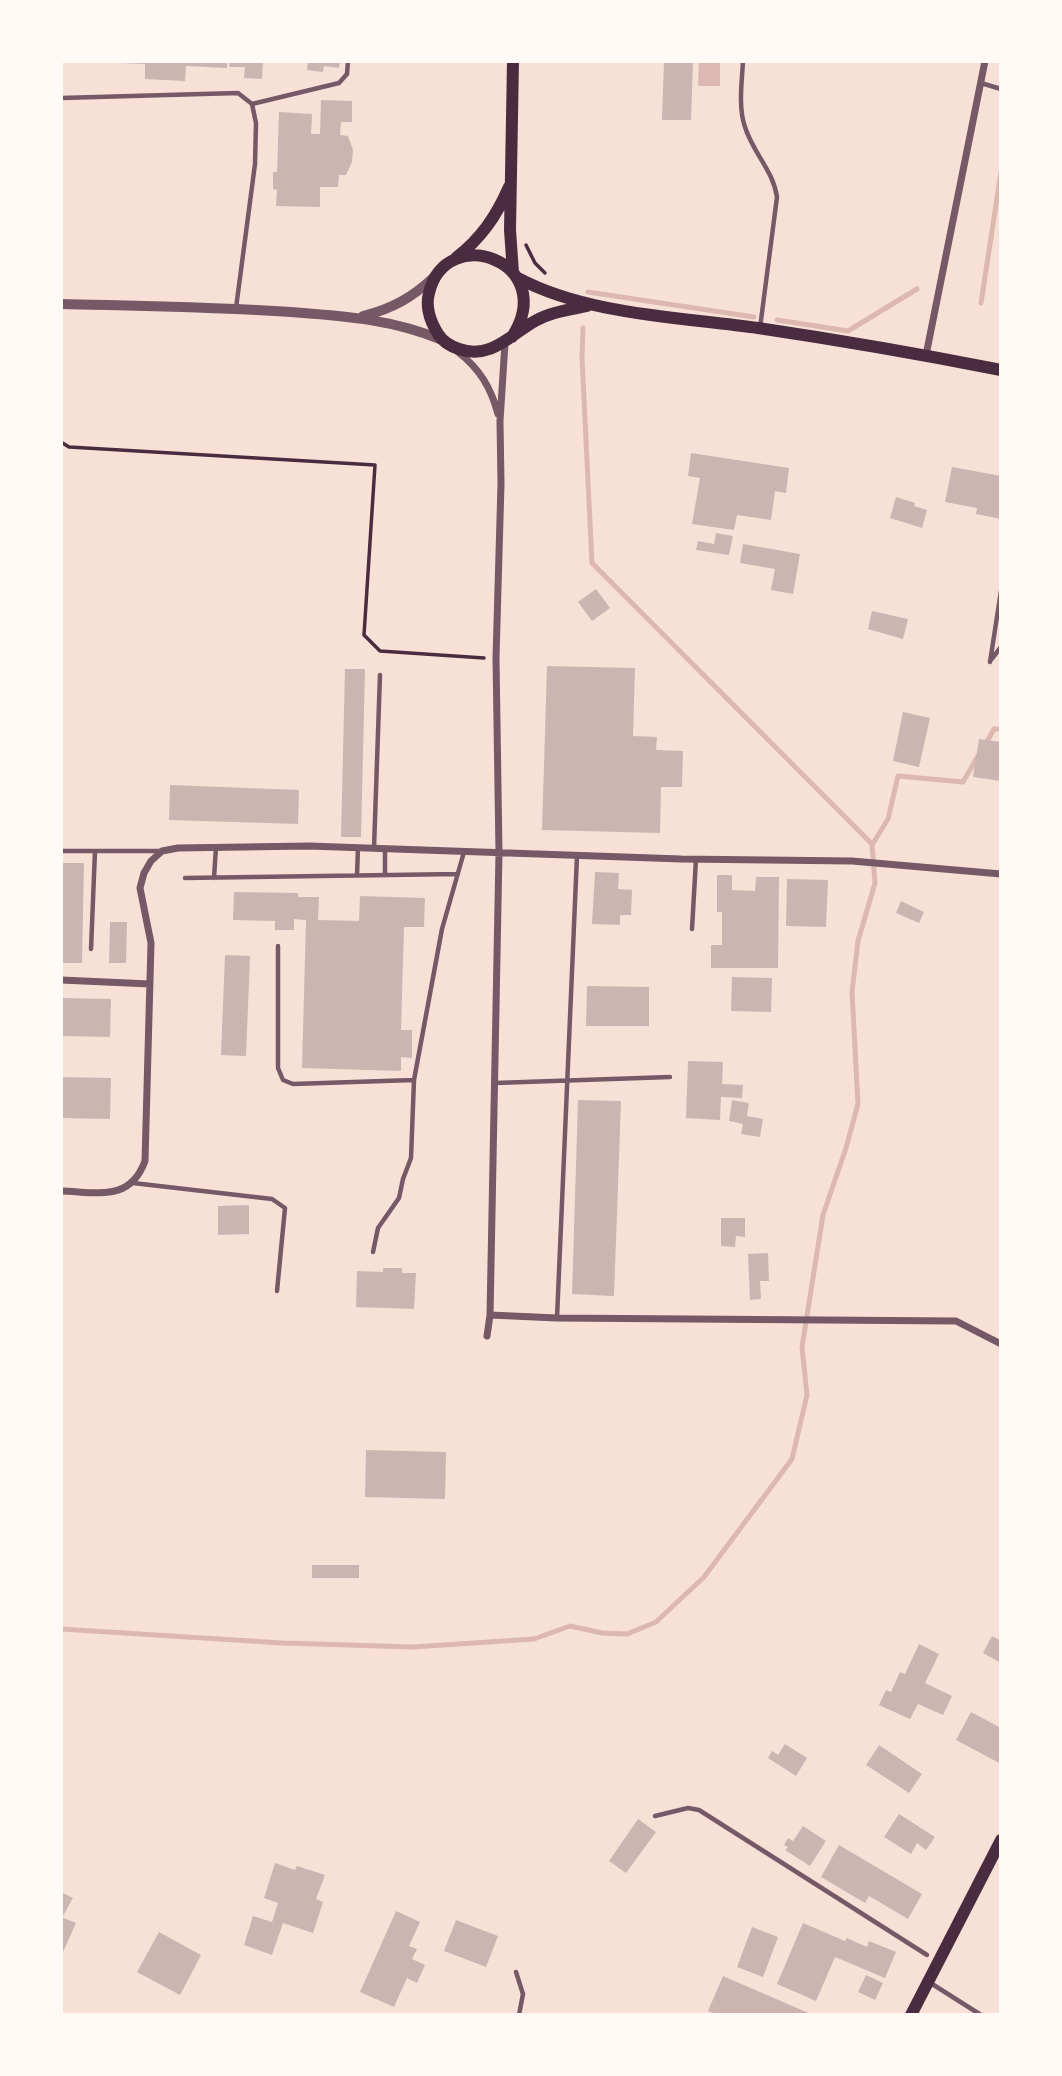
<!DOCTYPE html>
<style>
body{margin:0}
#map{position:relative;width:1062px;height:2076px;overflow:hidden;background:#f7e1d7;font-family:"Sofia Sans Condensed",sans-serif}
canvas{display:block}
.frame{position:absolute;inset:0;border:63px solid #fffaf5;pointer-events:none}
</style>
<div id="map">
<canvas width="1062" height="2076"></canvas>
<div class="frame"></div>
</div>
<script>
const g = document.querySelector('canvas').getContext('2d');
g.lineJoin = 'round';
function paint(path, color) {
  g.fillStyle = color;
  g.fill(path, 'evenodd');
}
function strokePath(path, color, width, dash) {
  g.strokeStyle = color;
  g.lineWidth = width;
  g.lineCap = dash ? 'butt' : 'round';
  g.setLineDash(dash || []);
  g.stroke(path);
}
const water = new Path2D(`
 M699,61H720V86H698Z`);
const stream = new Path2D(`
 M588,292L754,317
 M981,303L1001,172
 M777,320L848,331L917,289
 M985,745L994,729H1001
 M872,845L888,819L898,776L963,782L978,756
 M61,1629L282,1643L413,1647L534,1639L570,1626L602,1633L627,1634L656,1622L704,1577L792,1459L807,1395L802,1347L823,1215L846,1148L858,1104L852,992L858,941L875,883L872,844L592,563L582,358L583,328`);
const building = new Path2D(`
 M121,61H227V68L186,66L185,81L145,79V64L121,63Z
 M230,61H263L262,79L244,78L245,67H229Z
 M308,61H340L339,68L324,66L323,72L307,70Z
 M664,61L693,62L691,120H662Z
 M321,100L352,101V122H341L340,135L348,136L353,150L352,162L346,175H339L338,187H320V207L276,206L277,190L273,189V172H277L279,112L312,114L311,134H320Z
 M691,453L789,468L786,493L775,491L771,520L737,515L734,530L692,524L700,478L688,476Z
 M952,467L1001,476V519L976,514L977,508L945,502Z
 M896,497L915,503L914,506L927,510L922,528L890,518Z
 M716,533L733,536L729,555L696,550L698,541L714,544Z
 M743,544L800,554L793,594L771,590L775,569L740,563Z
 M596,589L610,608L592,621L578,602Z
 M872,611L908,619L903,639L868,629Z
 M547,666L635,668L633,736L657,737L656,750L683,751L682,787H661L660,833L542,830Z
 M345,669H365L361,837H341Z
 M903,712L930,718L919,767L893,761Z
 M979,739L1001,742V781L973,777Z
 M170,785L299,790L298,824L169,820Z
 M63,863H84L82,963H61Z
 M595,872L619,873L618,889L632,890L631,915H620V925L592,924Z
 M717,875H732V890L755,891L756,877H779L778,968H711V945H722V912H717Z
 M787,879L828,880L826,927L786,926Z
 M234,892L298,893V897H319L318,920L359,921L360,896L425,898L424,927H404L401,1030H412V1058L401,1057V1071L302,1068L306,920L294,919V930H275V921L233,920Z
 M901,901L924,912L919,923L896,913Z
 M110,922H127L126,963H109Z
 M225,955L250,956L246,1056L221,1055Z
 M732,977L772,978L771,1012L731,1011Z
 M587,986L649,987V1026H586Z
 M61,998L111,999L110,1037L61,1036Z
 M688,1061L723,1062L722,1084L743,1085L742,1098L721,1097L720,1120L686,1118Z
 M61,1077L111,1078L110,1119L61,1118Z
 M578,1100L621,1101L614,1296L572,1294Z
 M732,1100L749,1103L747,1116L763,1119L760,1137L741,1134L743,1124L729,1121Z
 M249,1205V1234L218,1235V1206Z
 M721,1218H745V1237L736,1236L735,1247L721,1246Z
 M768,1253L769,1281H760L761,1299L750,1300L748,1254Z
 M383,1268H402V1273H416L414,1309L356,1307L357,1271L383,1272Z
 M366,1450L446,1452L445,1499L365,1497Z
 M312,1565H359V1578H312Z
 M992,1636L1001,1641L999,1662L983,1653Z
 M919,1644L939,1654L925,1683L952,1696L943,1715L918,1704L910,1719L879,1705L886,1690L891,1692L900,1672L905,1674Z
 M971,1712L1001,1728V1764L956,1740Z
 M785,1744L807,1758L796,1776L768,1758L772,1751L778,1755Z
 M879,1745L922,1774L909,1793L866,1765Z
 M899,1814L935,1837L926,1850L917,1843L911,1854L884,1837Z
 M638,1819L656,1832L626,1873L609,1861Z
 M803,1826L826,1841L810,1866L785,1850L788,1847L784,1845L788,1838L793,1841Z
 M839,1845L922,1894L908,1919L869,1896L865,1903L821,1877Z
 M275,1863L295,1870L297,1866L325,1875L316,1899L323,1902L313,1933L283,1923L272,1955L244,1945L253,1916L272,1922L278,1903L264,1898Z
 M61,1892L73,1898L63,1916L61,1915Z
 M396,1911L420,1922L409,1946L417,1949L412,1959L425,1965L417,1983L407,1978L394,2007L360,1992Z
 M61,1917L76,1923L63,1952L61,1951Z
 M456,1920L498,1936L486,1967L444,1951Z
 M803,1923L845,1941L847,1938L867,1947L869,1941L896,1952L885,1978L835,1957L816,2001L777,1984Z
 M752,1927L778,1937L763,1977L737,1967Z
 M159,1932L201,1955L180,1995L137,1972Z
 M866,1975L883,1983L875,2000L858,1992Z
 M723,1976L813,2015H717L708,2011Z`);
const path = new Path2D(`
 M526,245L535,263L545,273
 M61,442L69,447L375,465L364,635L380,651L484,658`);
const service = new Path2D(`
 M743,61C742,82 738,107 745,127C753,153 773,170 777,197L760,328
 M981,83L1001,89
 M61,98L238,93L252,104L256,123L255,164L236,308
 M252,104L339,83L347,74L348,61
 M990,661L1001,647
 M990,662L1001,591
 M374,848L380,675
 M61,851H162
 M357,875L358,848
 M385,875V849
 M185,878L458,874
 M214,878L216,847
 M692,929L696,859
 M278,946V1068L283,1080L293,1084L414,1080
 M91,949L95,851
 M495,1083L670,1077
 M133,1183L272,1199L285,1208L277,1291
 M373,1252L378,1228L399,1198L403,1179L411,1158L414,1080L442,929L464,852
 M557,1318L577,856
 M655,1816L688,1808L699,1810L927,1955
 M516,1972L523,1994L519,2015
 M929,1982L981,2015`);
const minor = new Path2D(`
 M458,352C480,369 491,388 498,414
 M926,355L985,61
 M61,980L150,984
 M61,1191C98,1192 130,1202 145,1161L151,943L140,888L144,873L151,861L162,851L178,848L309,846L681,859L852,861L1001,874
 M490,1315L557,1318L956,1321L1001,1344
 M487,1336L490,1315L499,853L496,658L501,484L500,421L505,343`);
const tertiary = new Path2D(`
 M61,304C138,306 214,307 291,312C343,316 392,319 442,340
 M363,316C392,309 413,297 434,277`);
const secondary = new Path2D(`
 M456,258C481,238 496,217 509,187
 M513,273L510,230L513,61
 M518,278C587,315 681,317 758,328C839,340 920,354 1001,370
 M512,337C560,262 446,221 429,293C425,308 430,321 438,334C443,342 450,346 459,349C491,360 510,335 535,321C551,312 569,310 587,306
 M911,2015L1001,1840`);
paint(water, '#dcb8b0');
strokePath(stream, '#dcb8b0', 5);
paint(building, '#ccb4b1');
strokePath(path, '#4a2c40', 3.5);
strokePath(service, '#755966', 4.5);
strokePath(minor, '#755966', 7);
strokePath(tertiary, '#755966', 10);
strokePath(secondary, '#4a2c40', 12);
</script>
